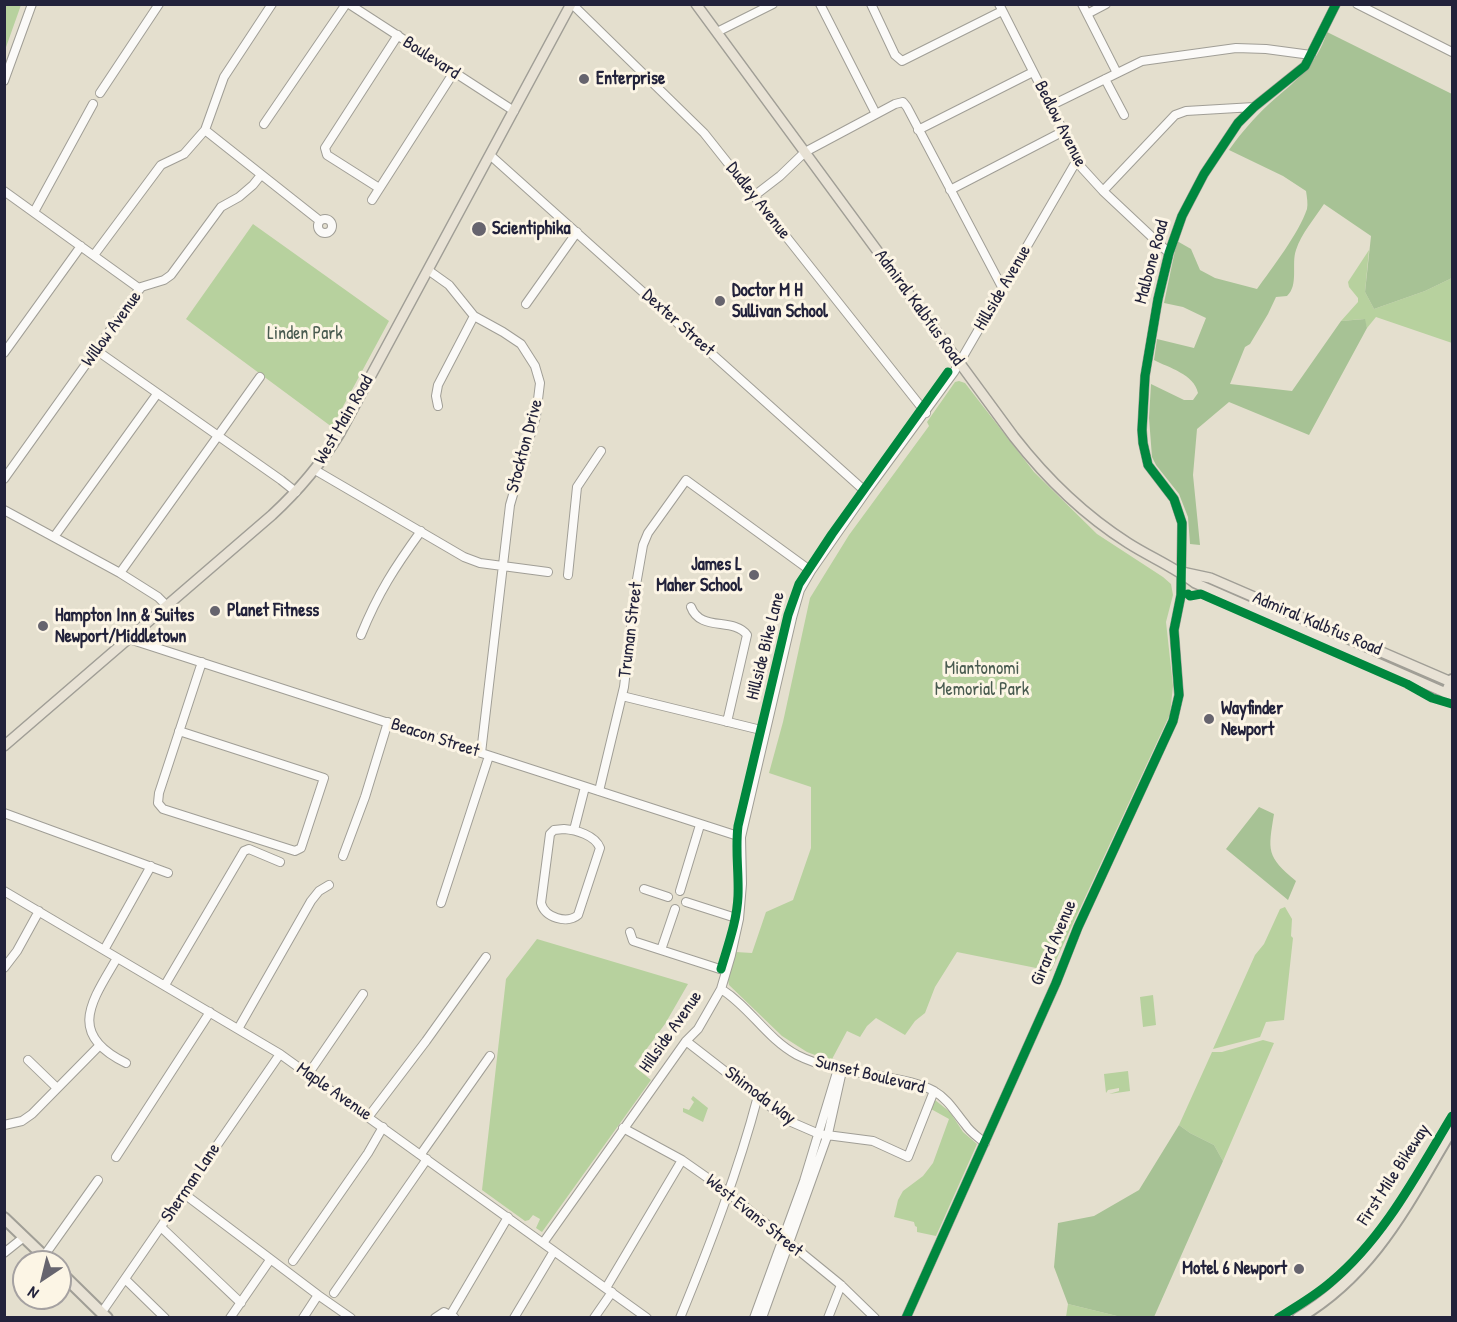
<!DOCTYPE html>
<style>
body{margin:0}
#map{position:relative;width:1457px;height:1322px;overflow:hidden;background:#e4dfce;font-family:"Patrick Hand",sans-serif}
canvas{display:block}
.frame{position:absolute;inset:0;border:6px solid #22223b;pointer-events:none}
.north{position:absolute;left:12px;top:1250px;width:60px;height:60px;box-sizing:border-box;background:#fcf5e5;border:2px solid #a5a1a1;border-radius:50%;rotate:215deg;font-size:16px;font-weight:700;line-height:24px;text-align:center;color:#22223b}
.north::after{content:'';display:block;margin:auto;width:21px;height:27px;background:#66646e;clip-path:polygon(50% 0,100% 100%,50% 72%,0 100%)}
</style>
<div id="map">
<canvas width="1457" height="1322"></canvas>
<div class="frame"></div>
<div class="north">N</div>
</div>
<script>
const g = document.querySelector('canvas').getContext('2d');
g.lineJoin = 'round';
function paint(path, color) {
  g.fillStyle = color;
  g.fill(path, 'evenodd');
}
function strokePath(path, color, width, dash) {
  g.strokeStyle = color;
  g.lineWidth = width;
  g.lineCap = dash ? 'butt' : 'round';
  g.setLineDash(dash || []);
  g.stroke(path);
}
function write(font, color, halo, rows, align = 'center') {
  g.font = font + ' "Patrick Hand",sans-serif';
  g.lineWidth = 6;
  g.setLineDash([]);
  g.textBaseline = 'middle';
  g.strokeStyle = halo;
  g.fillStyle = color;
  for (const [text, x, y, turn = 0] of rows) {
    g.save();
    g.translate(x, y);
    g.rotate((+turn || 0) * Math.PI / 180);
    g.textAlign = isNaN(turn) ? turn : align;
    if (halo) g.strokeText(text, 0, 0);
    g.fillText(text, 0, 0);
    g.restore();
  }
}
const green = new Path2D(`
 M5,4L21,5L5,50L4,5Z
 M253,224L389,321L332,427L186,319Z
 M1369,250L1365,292L1374,309L1425,291L1452,278V343L1376,317L1367,328L1364,319L1341,321L1358,302V298L1349,287L1348,282Z
 M959,381L965,383L1034,472L1097,534L1163,577L1171,584L1173,595L1166,622L1173,686L1170,714L1051,971L957,952L935,987L925,1013L915,1021L905,1035L876,1018L867,1026L860,1037L847,1031L831,1061L807,1052L782,1036L729,985L728,980L736,952L752,953L766,912L793,900L811,848V787L769,773L783,722L810,598L849,535L929,426L927,422L955,382Z
 M1285,907L1292,919L1291,936L1293,938L1284,1020L1266,1022L1260,1037L1213,1049L1255,955L1264,944L1280,909Z
 M537,939L688,984L665,1024L634,1066L651,1080L542,1232L536,1228L540,1219L533,1215L529,1220L525,1221L482,1190L506,979Z
 M1153,995L1156,1025L1143,1027L1140,997Z
 M1263,1040L1274,1043L1223,1161L1214,1145L1190,1133L1179,1125L1212,1052H1222Z
 M1128,1071L1130,1091L1109,1094L1119,1091V1088L1108,1090L1106,1093L1104,1074Z
 M693,1096L708,1108L703,1122L683,1112V1108L689,1110L694,1102L691,1099Z
 M935,1100L950,1112L963,1132L977,1144L936,1236L917,1232V1227L915,1226L914,1222L894,1217L898,1200L903,1191L923,1176L933,1163L949,1119L931,1109Z
 M1068,1304L1121,1317H1066Z`);
const forest = new Path2D(`
 M1327,32L1452,94V278L1425,291L1374,309L1365,292L1371,236L1324,204C1315,218 1301,234 1296,250C1291,264 1299,285 1287,296L1276,297L1268,314L1250,344L1245,347L1230,384L1292,391L1341,321L1365,319L1367,328L1309,435L1229,402L1197,429L1193,475L1200,545L1190,544L1188,517L1179,494L1156,465L1152,457L1149,418L1151,384L1184,400H1193L1198,393C1194,374 1169,368 1154,360L1157,339L1194,348L1206,318L1183,307L1164,303L1177,241L1191,249L1200,270L1215,278L1257,289C1272,268 1299,233 1307,209C1308,204 1307,197 1306,191L1283,176L1229,150C1241,133 1254,118 1269,104C1295,81 1316,67 1327,32Z
 M1259,807L1274,814C1268,851 1266,856 1296,881L1288,900L1226,849Z
 M1179,1125L1190,1133L1214,1145L1223,1161L1154,1317H1121L1068,1304L1054,1267L1058,1223L1094,1216L1139,1190Z`);
const minor = new Path2D(`
 M349,4L514,111
 M572,4L704,133L926,413
 M820,4L876,114
 M871,4L895,55L902,61L1002,11
 M999,4L1082,168L1103,191L1169,253
 M1082,4L1117,73
 M1357,4L1452,52
 M1087,14L1106,4
 M717,32L773,4
 M1105,79L1124,115
 M4,81L32,4
 M100,93L159,4
 M1050,106L1142,61L1236,48L1266,49L1311,55
 M264,124L346,4
 M205,130L320,221
 M918,130L1033,72
 M490,155L866,492
 M379,188L327,155L325,148L398,35
 M950,190L1062,132
 M4,191L140,289
 M1103,191L1175,115L1186,111L1254,107
 M754,196L780,176L805,152L895,104L903,102L907,107L1003,289
 M372,200L454,72
 M34,212L93,104
 M318 226a7 7 0 1 1 14 0a7 7 0 1 1-14 0Z
 M94,255L161,165L184,154L205,130L224,77L272,4
 M428,270L449,285L474,316L503,332L521,344L535,366L540,383L536,416L510,505L481,753
 M526,304L577,232
 M96,350L281,480L296,492
 M4,353L81,246
 M438,406L436,396L438,385L474,316
 M315,470L464,557L480,563L548,572
 M4,479L141,287L164,280L171,275L221,207L239,197L253,185L261,175
 M4,510L120,573L158,597L167,606
 M54,537L157,394
 M120,573L260,377
 M568,575L577,487L601,451
 M691,607C700,632 734,617 747,635L727,722
 M361,635C378,593 395,567 421,531
 M129,639L741,837
 M622,696L765,731
 M179,731L324,778L301,848L295,851L163,809L158,803L159,793L202,662
 M599,791L624,687L636,585L643,545L648,533L686,480L811,571
 M4,813L168,873
 M564,829C576,830 595,835 600,848L578,915C567,924 545,918 541,903L550,834L554,830Z
 M574,830L585,787
 M343,856L365,797L388,722
 M644,889L668,897
 M4,891L280,1054L647,1318
 M680,891L700,825
 M686,902L739,919
 M441,903L489,756
 M630,932L633,941L726,971
 M104,950L151,866
 M661,950L675,909
 M117,958C92,1001 66,1034 126,1063
 M4,968L17,951L39,911
 M165,985L244,851L249,849L280,862
 M721,989C750,1007 766,1038 797,1055C825,1069 855,1072 886,1077C902,1080 919,1083 934,1091C948,1099 955,1112 965,1124C970,1132 978,1137 985,1143
 M238,1029L311,901L319,891L329,885
 M686,1041L789,1121L819,1134L873,1141L908,1157L934,1091
 M28,1060L57,1088
 M309,1073L363,994
 M369,1116L426,1041L486,957
 M4,1125L22,1121L32,1114L99,1046
 M623,1128L682,1160L722,1188L841,1285L875,1318
 M421,1154L490,1056
 M116,1157L210,1012
 M183,1193L318,1295
 M161,1227L241,1303
 M543,1243L686,1041L698,1029L721,989L731,955L739,919L742,884L741,837L792,618L800,590L811,571L866,492L954,372L1077,160
 M4,1253L24,1237
 M44,1256L98,1180
 M293,1261L368,1153L383,1127
 M125,1279L165,1318
 M606,1288L682,1160
 M334,1293L427,1159
 M102,1312L280,1054
 M451,1314L508,1217
 M230,1318L270,1260
 M303,1318L318,1295L351,1318
 M435,1318L444,1312L454,1317
 M514,1318L554,1251
 M594,1318L612,1292
 M680,1318C710,1245 738,1172 758,1096
 M754,1318L804,1181L838,1069
 M762,1318L828,1134L842,1071
 M828,1318L841,1285
 M906,1318L1056,983L1078,927L1173,721L1179,695L1174,630L1181,595L1182,523L1174,499L1148,465L1143,443L1142,430L1145,376L1158,299L1169,253L1182,216L1204,174L1238,123L1254,107L1305,66L1336,4`);
const major = new Path2D(`
 M696,4L1014,437C1046,478 1084,515 1128,543C1150,557 1174,567 1195,583L1446,693
 M1182,572L1210,578L1451,682
 M4,746L272,515C299,490 321,464 340,433L571,4`);
const highway = new Path2D(`
 M1452,680L1446,693L1452,696
 M4,1218L50,1262
 M60,1272L107,1318
 M1298,1318C1375,1273 1408,1202 1452,1129`);
const cycleway = new Path2D(`
 M1188,594L1190,596L1201,594L1210,598L1407,684L1432,698L1452,704
 M721,969C728,945 737,921 738,896C739,872 735,850 738,826L788,615L799,584L832,534L948,372
 M906,1318L1056,983L1078,927L1173,721L1179,695L1174,630L1181,595L1182,523L1174,499L1148,465L1143,443L1142,430L1145,376L1158,299L1169,253L1182,216L1204,174L1238,123L1254,107L1305,66L1336,4
 M1278,1318C1296,1307 1315,1296 1331,1282C1384,1238 1417,1174 1452,1116`);
const markers = [
 [584,79,6,"#66646e"],
 [479,229,8,"#66646e"],
 [720,301,6,"#66646e"],
 [754,575,6,"#66646e"],
 [215,611,6,"#66646e"],
 [43,626,6,"#66646e"],
 [1209,719,6,"#66646e"],
 [1299,1269,6,"#66646e"]
];
const streetNames = [
 ["Boulevard",431,58,33],
 ["Bedlow Avenue",1060,124,63],
 ["Dudley Avenue",758,201,52],
 ["Malbone Road",1152,262,-75],
 ["Hillside Avenue",1003,288,-60],
 ["Admiral Kalbfus Road",919,308,54],
 ["Dexter Street",678,323,42],
 ["Willow Avenue",112,329,-54],
 ["West Main Road",344,420,-60],
 ["Stockton Drive",525,446,-75],
 ["Admiral Kalbfus Road",1317,624,23],
 ["Truman Street",631,630,-83],
 ["Hillside Bike Lane",766,646,-76],
 ["Beacon Street",435,738,18],
 ["Girard Avenue",1054,943,-67],
 ["Hillside Avenue",671,1032,-55],
 ["Sunset Boulevard",870,1075,14],
 ["Maple Avenue",334,1092,35],
 ["Shimoda Way",760,1096,37],
 ["First Mile Bikeway",1394,1175,-57],
 ["Sherman Lane",191,1183,-56],
 ["West Evans Street",754,1216,39]
];
const poiNames = [
 ["Enterprise",596,79],
 ["Scientiphika",492,229],
 ["Doctor M H",732,291],
 ["Sullivan School",732,312],
 ["James L",742,565,"right"],
 ["Maher School",742,586,"right"],
 ["Planet Fitness",227,611],
 ["Hampton Inn & Suites",55,616],
 ["Newport/Middletown",55,637],
 ["Wayfinder",1221,709],
 ["Newport",1221,730],
 ["Motel 6 Newport",1287,1269,"right"]
];
const parkNames = [
 ["Linden Park",305,334],
 ["Miantonomi",982,669],
 ["Memorial Park",982,690]
];
paint(green, '#b7d19e');
paint(forest, '#a7c295');
strokePath(minor, '#a09e96', 10);
strokePath(major, '#a09e96', 12);
strokePath(highway, '#a09e96', 14);
strokePath(minor, '#fbfaf8', 8);
strokePath(major, '#e8e2d5', 9);
strokePath(highway, '#e8e2d5', 10);
strokePath(cycleway, '#00873e', 9);
for (const [x, y, r, color] of markers) {
  const dot = new Path2D();
  dot.arc(x, y, r, 0, 2 * Math.PI);
  g.fillStyle = color;
  g.fill(dot);
  strokePath(dot, '#fcf5e5', 2);
}
write('18px', '#22223b', '#fcf5e5', streetNames);
write('bold 18px', '#22223b', '#fcf5e5', poiNames, 'left');
write('18px', '#495b50', '#fcf5e5', parkNames);
</script>
